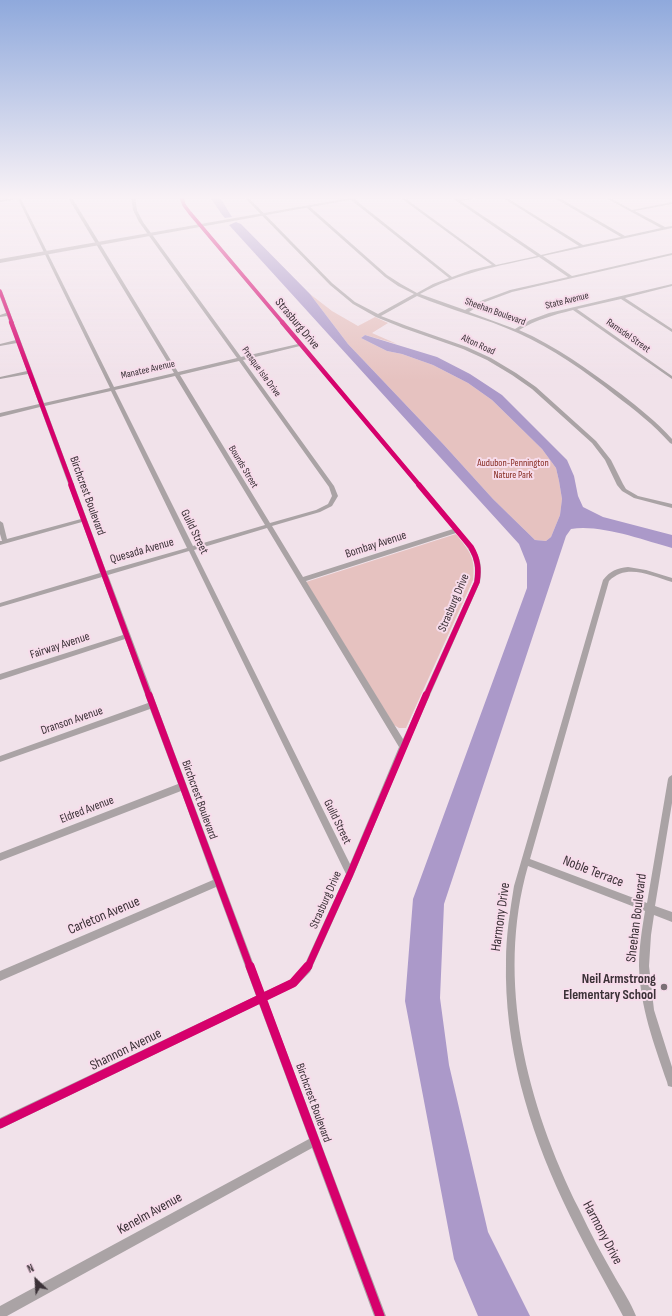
<!DOCTYPE html>
<style>
body{margin:0}
#map{position:relative;width:672px;height:1316px;overflow:hidden;background:#f1e2ea;font-family:"Sofia Sans Condensed",sans-serif}
canvas{display:block}
.north{position:absolute;left:16px;top:1260px;width:40px;height:40px;-webkit-text-stroke:3px #f7dceb;paint-order:stroke;rotate:335deg;font-size:11px;font-weight:700;line-height:16px;text-align:center;color:#3b3137}
.north::after{content:'';display:block;margin:auto;width:14px;height:18px;background:#3b3137;clip-path:polygon(50% 0,100% 100%,50% 72%,0 100%)}
</style>
<div id="map">
<canvas width="672" height="1316"></canvas>
<div class="north">N</div>
</div>
<script>
const g = document.querySelector('canvas').getContext('2d');
g.lineJoin = 'round';
function paint(path, color) {
  g.fillStyle = color;
  g.fill(path, 'evenodd');
}
function strokePath(path, color, width, dash) {
  g.strokeStyle = color;
  g.lineWidth = width;
  g.lineCap = dash ? 'butt' : 'round';
  g.setLineDash(dash || []);
  g.stroke(path);
}
function write(font, color, halo, rows, align = 'center') {
  g.font = font + ' "Sofia Sans Condensed",sans-serif';
  g.lineWidth = 4;
  g.setLineDash([]);
  g.textBaseline = 'middle';
  g.strokeStyle = halo;
  g.fillStyle = color;
  for (const [text, x, y, turn = 0] of rows) {
    g.save();
    g.translate(x, y);
    g.rotate((+turn || 0) * Math.PI / 180);
    g.textAlign = isNaN(turn) ? turn : align;
    if (halo) g.strokeText(text, 0, 0);
    g.fillText(text, 0, 0);
    g.restore();
  }
}
const green = new Path2D(`
 M310,294L332,311L358,326L375,317L388,323L372,333L397,344L365,335L361,338L387,351L402,354L433,365L468,383L492,400L542,449L556,468L559,481L562,499L560,515L551,537L546,541L535,540L493,499L444,445L348,344Z
 M456,534C469,551 476,557 473,580L406,728H399L394,725L306,582Z`);
const water = new Path2D(`
 M209,196H219L232,217L225,218L223,216Z
 M236,222L241,224L310,294L348,344L444,445L493,499L535,540L546,541L551,537L560,515L562,499L559,481L556,468L542,449L492,400L468,383L433,365L402,354L387,351L361,338L365,335L437,357L470,374L502,395L567,460L574,476L578,496L583,507L603,517L672,535V548C643,540 600,524 571,529L566,536L444,904L440,998L449,1065L488,1232L530,1316H478L454,1259L405,1001L413,899L527,588V564L519,544L229,225Z`);
const street = new Path2D(`
 M26,196H35L21,199L114,387L174,373L67,196H71L178,372L237,358L139,222L133,210L131,196H135L137,210L143,222L241,357L298,344L189,214L182,205L179,196H183L186,205L191,212L459,529C473,548 485,556 480,582L407,747L354,874L310,972L296,986L267,1000L386,1316H374L312,1148L7,1316H0V1306L309,1139L259,1004L0,1129V1118L256,996L216,887L0,981V971L213,880L181,791L0,861V853L178,784L150,709L0,762V756L148,703L125,639L0,680V674L123,635L102,577L0,607V603L100,573L82,522L0,545V541H2L0,534V521L3,523L7,539L81,519L40,407L0,417V413L39,404L28,374L0,379V377L27,371L17,343L0,346V344L16,340L7,316L0,317V315L6,313L0,297V290L2,291L44,403L110,388L18,199L0,202V200ZM300,346L453,529L303,577L272,526L320,512L332,506L338,496L334,486L243,360ZM239,361L329,487L332,496L328,504L316,510L270,523L180,375ZM175,376L265,525L193,546L115,390ZM111,391L187,548L106,571L45,406ZM267,528L399,747L350,864L194,550ZM456,533C470,550 478,559 474,582L403,739L306,581ZM189,551L346,874L304,966L290,980L264,992L108,575Z
 M243,196H247L332,283L355,302L378,314L414,294L398,286L385,277L307,208V206H309L387,275L401,284L417,293L433,284L449,278L351,200V198H353L452,277L471,270L492,265L398,196H402L496,265L537,256L449,196H453L459,200L478,196H486L461,201L541,255L579,246L500,196H504L583,245L621,237L551,196H556L625,236L661,228L602,196H607L632,210L672,202V204L635,211L665,227L672,226V228L543,256L572,276L672,253V255L512,292L485,302L469,312L515,329L530,320L549,313L672,284V286L625,298L672,329V332L621,299L577,309L672,376V379L573,310C553,315 536,320 519,330C556,346 589,370 621,394C639,408 657,422 672,439V444L670,443C654,425 635,410 615,395C585,371 553,349 518,333C485,318 450,310 417,296L381,316L407,326L467,347L491,358L516,373L536,387L596,441L611,460L623,484L626,489L638,496L672,504V508L634,498L622,491L617,485L605,460L592,443L532,389L512,375L487,360L463,349L403,328L376,317L353,304L330,285ZM539,257L568,277L510,290L483,300L465,310L420,294C458,273 498,266 539,257Z
 M628,567L646,570L672,578V582C651,576 627,563 609,581L530,859L647,903L668,779L669,777L672,775V803L655,906L672,912V922L654,915L651,935L649,966L654,1010L672,1067V1087L668,1086L667,1082C654,1044 640,1007 639,966C639,948 642,929 645,911L528,866C495,981 527,1105 579,1209C590,1233 603,1256 616,1279C623,1291 631,1303 636,1316H623C603,1278 581,1240 563,1201C528,1126 504,1045 506,961C506,936 510,911 514,886L603,580C610,571 617,568 628,567Z`);
const secondary = new Path2D(`
 M361,196H372L0,263V259Z`);
const cyclewayFar4 = new Path2D(`
 M181,196L184,205L190,213L283,323
 M0,291L12,323`);
const cyclewayFar3 = new Path2D(`
 M11,322L72,486
 M282,322L420,486`);
const cyclewayFar2 = new Path2D(`
 M71,485L149,696
 M419,485L471,547C478,559 479,569 477,582L426,696`);
const cyclewayFar1 = new Path2D(`
 M149,695L250,967
 M308,967L350,874L426,695`);
const cycleway = new Path2D(`
 M250,966L380,1316
 M0,1124L293,983L308,966`);
const markers = [
 [664,987,4,"#7b6f76"]
];
const farStreetnames = [
 ["State Avenue",567,301,-14],
 ["Sheehan Boulevard",495,312,20],
 ["Ramsdel Street",628,336,35],
 ["Alton Road",478,345,25],
 ["Manatee Avenue",148,370,-13],
 ["Presque Isle Drive",261,372,54],
 ["Bounds Street",243,467,59]
];
const farParknames = [
 ["Audubon-Pennington",513,463],
 ["Nature Park",513,475]
];
const streetNames = [
 ["Strasburg Drive",297,324,50],
 ["Birchcrest Boulevard",87,496,70],
 ["Guild Street",194,532,64],
 ["Bombay Avenue",376,545,-18],
 ["Quesada Avenue",142,551,-16],
 ["Strasburg Drive",454,603,-67],
 ["Fairway Avenue",60,646,-18],
 ["Dranson Avenue",72,721,-19],
 ["Birchcrest Boulevard",199,800,70],
 ["Eldred Avenue",87,810,-21],
 ["Guild Street",337,822,64],
 ["Strasburg Drive",326,900,-66],
 ["Birchcrest Boulevard",313,1103,70]
];
const nearStreetnames = [
 ["Noble Terrace",593,872,21],
 ["Carleton Avenue",104,916,-23],
 ["Harmony Drive",501,917,-82],
 ["Sheehan Boulevard",637,918,-83],
 ["Shannon Avenue",126,1050,-26],
 ["Kenelm Avenue",150,1214,-29],
 ["Harmony Drive",602,1233,62]
];
const nearPoinames = [
 ["Neil Armstrong",656,979],
 ["Elementary School",656,995]
];
paint(green, '#e6c2c0');
paint(water, '#ab99c9');
paint(street, '#aaa3a5');
paint(secondary, '#b5abae');
strokePath(cyclewayFar4, '#d6006c', 3.5);
strokePath(cyclewayFar3, '#d6006c', 4.5);
strokePath(cyclewayFar2, '#d6006c', 5.5);
strokePath(cyclewayFar1, '#d6006c', 7);
strokePath(cycleway, '#d6006c', 9);
const sky = g.createLinearGradient(0, 0, 0, 380);
sky.addColorStop(0, '#8fa9dc');
sky.addColorStop(0.52, '#f9f2f6');
sky.addColorStop(1, '#f9f2f600');
g.fillStyle = sky;
g.fillRect(0, 0, 672, 380);
for (const [x, y, r, color] of markers) {
  const dot = new Path2D();
  dot.arc(x, y, r, 0, 2 * Math.PI);
  g.fillStyle = color;
  g.fill(dot);
  strokePath(dot, '#f7dceb', 1.5);
}
write('10px', '#3b3137', '#f7dceb', farStreetnames);
write('10px', '#872c22', '#f7dceb', farParknames);
write('12px', '#3b3137', '#f7dceb', streetNames);
write('14px', '#3b3137', '#f7dceb', nearStreetnames);
write('bold 14px', '#3b3137', '#f7dceb', nearPoinames, 'right');
</script>
